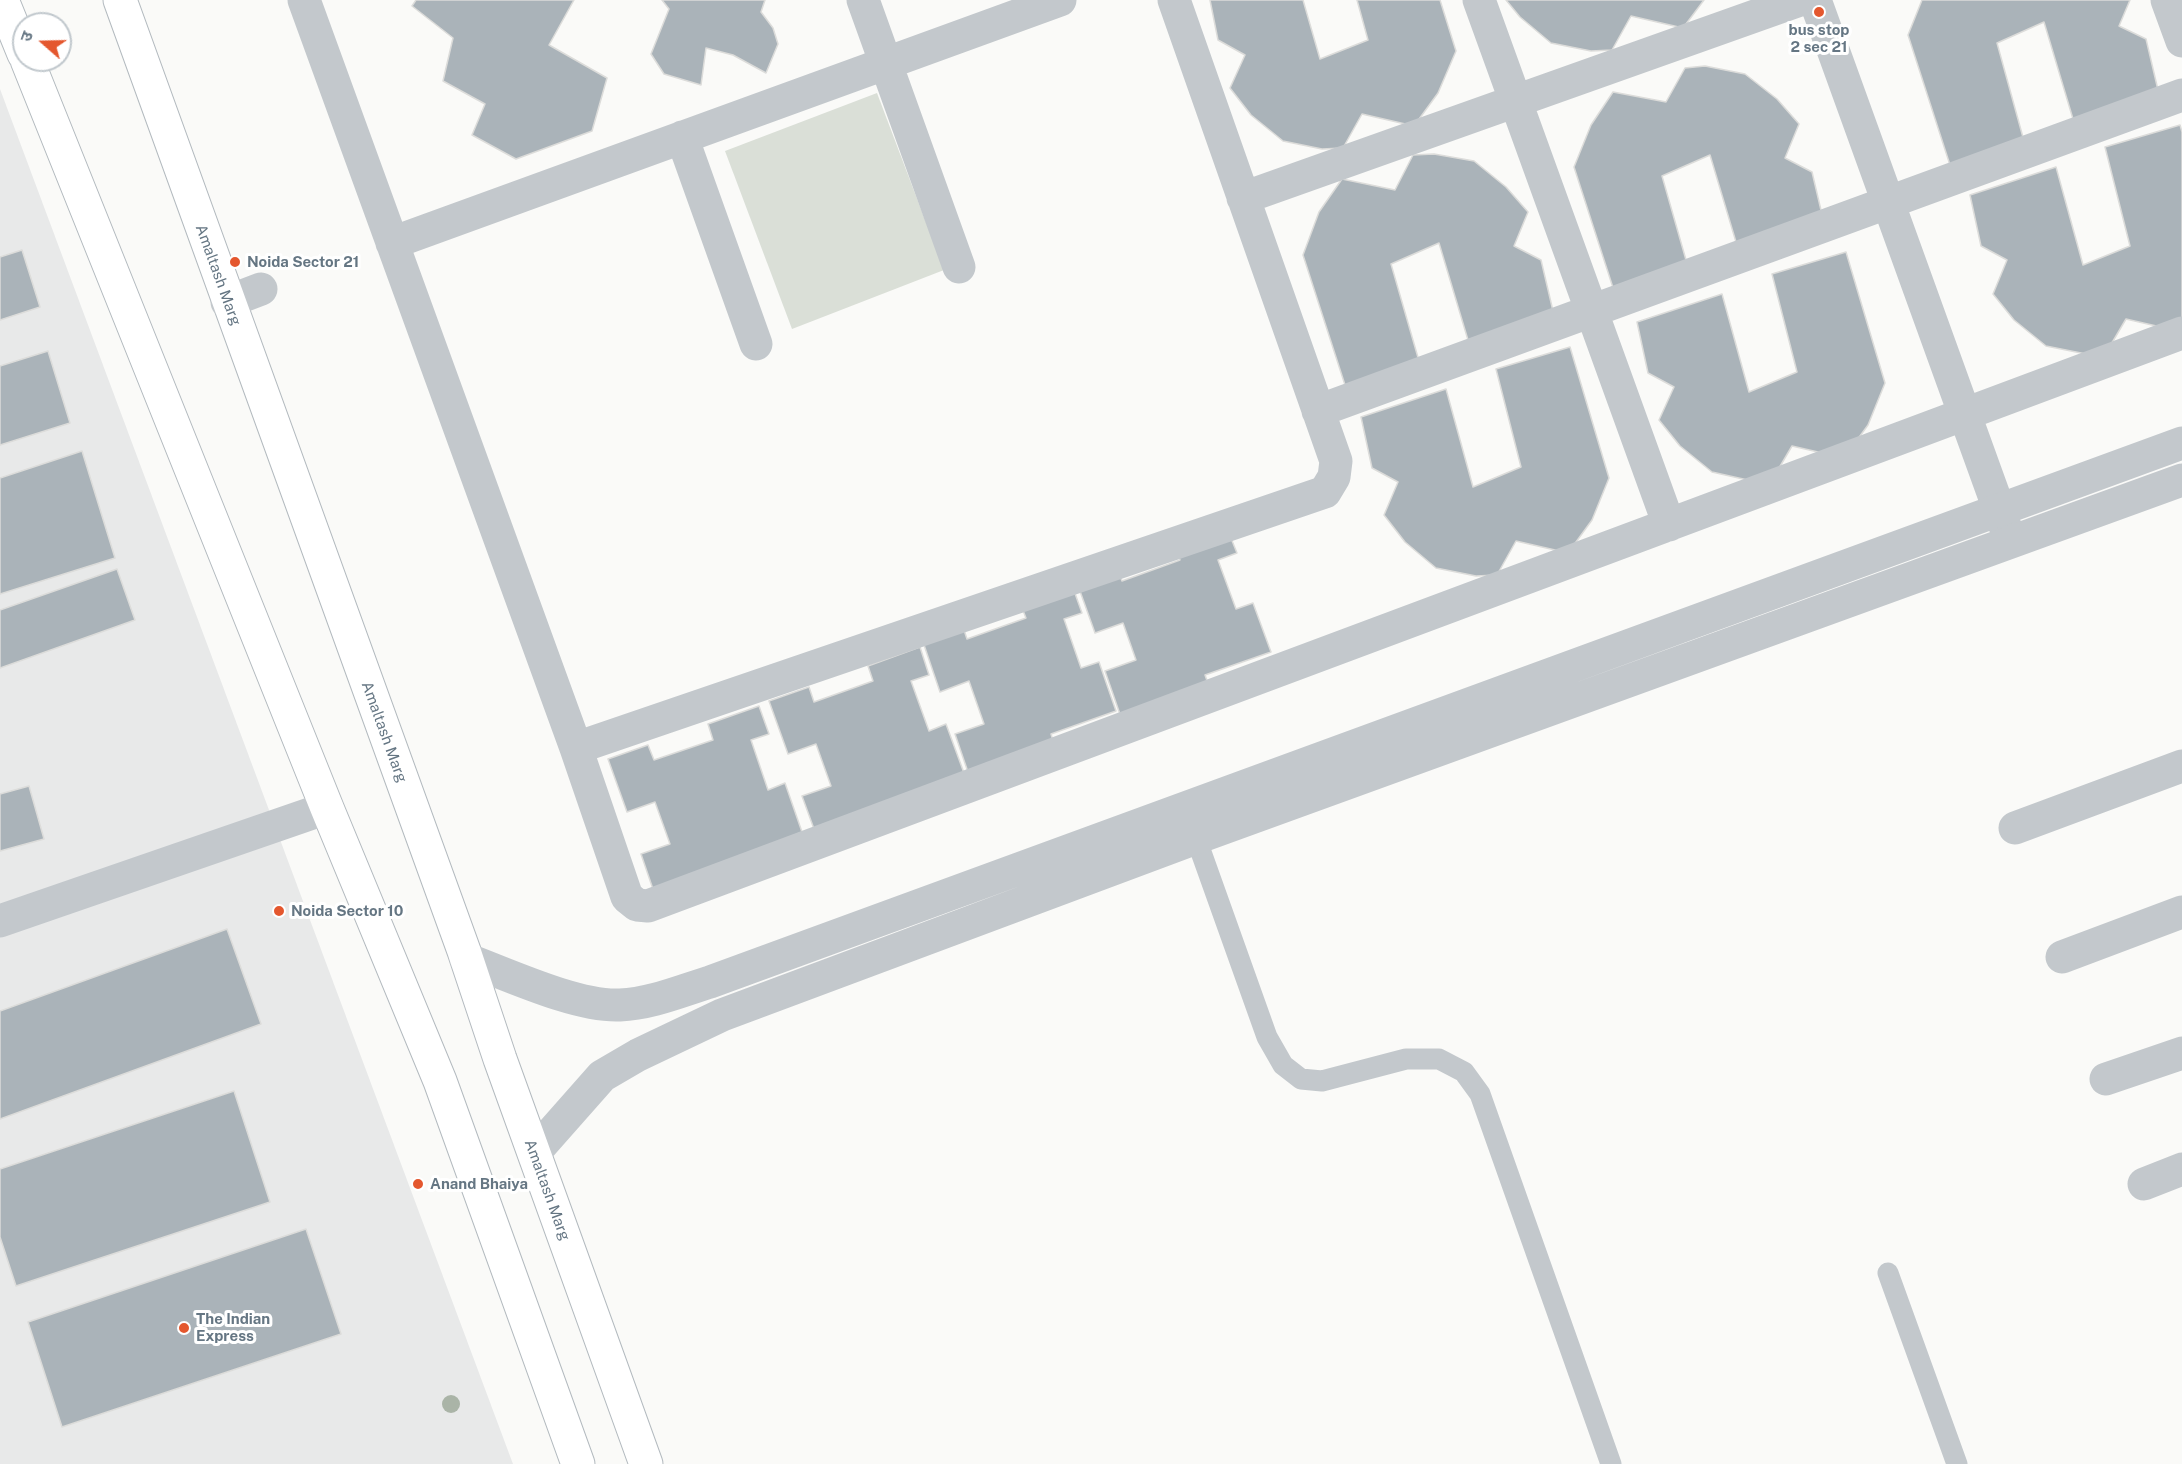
<!DOCTYPE html>
<meta charset="utf-8">
<style>
body{margin:0}
#map{position:relative;width:2182px;height:1464px;overflow:hidden;background:#fafaf8;font-family:"Public Sans","Noto Sans Devanagari",sans-serif}
canvas{display:block}
.north{position:absolute;left:12px;top:12px;width:60px;height:60px;box-sizing:border-box;background:#fff;border:2px solid #c1c8cd;border-radius:50%;rotate:290deg;font-size:16px;font-weight:700;line-height:24px;text-align:center;color:#657683}
.north::after{content:'';display:block;margin:auto;width:21px;height:27px;background:#e4572e;clip-path:polygon(50% 0,100% 100%,50% 72%,0 100%)}
</style>
<div id="map">
<canvas width="2182" height="1464"></canvas>
<div class="north">उ</div>
</div>
<script>
const g = document.querySelector('canvas').getContext('2d');
g.lineJoin = 'round';
function paint(path, color) {
  g.fillStyle = color;
  g.fill(path, 'evenodd');
}
function strokePath(path, color, width, dash) {
  g.strokeStyle = color;
  g.lineWidth = width;
  g.lineCap = dash ? 'butt' : 'round';
  g.setLineDash(dash || []);
  g.stroke(path);
}
function write(font, color, halo, rows, align = 'center') {
  g.font = font + ' "Public Sans",sans-serif';
  g.lineWidth = 6;
  g.setLineDash([]);
  g.textBaseline = 'middle';
  g.strokeStyle = halo;
  g.fillStyle = color;
  for (const [text, x, y, turn = 0] of rows) {
    g.save();
    g.translate(x, y);
    g.rotate((+turn || 0) * Math.PI / 180);
    g.textAlign = isNaN(turn) ? turn : align;
    if (halo) g.strokeText(text, 0, 0);
    g.fillText(text, 0, 0);
    g.restore();
  }
}
const built = new Path2D(`
 M0,89L513,1464H0Z`);
const green = new Path2D(`
 M877,93L944,270L792,329L725,151Z`);
const building = new Path2D(`
 M416,0H574L549,45L607,78L592,131L516,159L472,135L485,104L443,81L453,38L412,6Z
 M662,0H765L761,12L773,28L778,44L766,73L733,55L706,48L701,85L664,74L651,54L669,9Z
 M1210,0H1303L1320,59L1368,40L1357,0H1440L1456,51L1438,93L1414,126L1362,114L1343,148L1322,149L1283,141L1251,115L1230,88L1245,55L1218,40Z
 M1506,0H1704L1683,28L1631,16L1612,50L1591,51L1551,43L1520,17Z
 M1922,0H2130L2119,26L2146,39L2158,90L2073,119L2044,22L1997,43L2024,141L1950,165L1908,35Z
 M1705,66L1745,74L1777,99L1799,124L1785,158L1812,172L1824,223L1739,252L1710,155L1662,176L1690,274L1616,297L1574,167L1591,125L1613,92L1666,102L1685,68Z
 M2180,125L2182,132V325L2178,331L2126,319L2106,353L2086,354L2046,346L2014,320L1993,294L2007,260L1981,246L1970,195L2056,167L2083,265L2130,246L2105,147Z
 M1434,154L1474,161L1506,187L1528,212L1514,246L1541,260L1553,311L1468,340L1439,243L1391,264L1419,361L1345,385L1303,255L1319,212L1342,179L1395,190L1413,155Z
 M22,250L40,307L0,320V257Z
 M1846,252L1885,383L1868,425L1844,458L1792,446L1772,480L1752,481L1712,472L1680,446L1659,420L1674,387L1648,373L1637,322L1722,294L1749,392L1797,372L1772,274Z
 M1570,347L1609,478L1592,520L1568,553L1516,541L1497,575L1476,576L1436,568L1405,542L1384,515L1398,482L1372,468L1361,417L1446,389L1473,487L1521,467L1496,369Z
 M48,351L70,423L0,445V366Z
 M82,451L115,558L0,594V478Z
 M1226,526L1237,553L1218,560L1236,609L1253,603L1271,652L1205,675L1210,689L1122,720L1105,671L1136,660L1123,623L1095,633L1076,580L1116,565L1122,581L1180,560L1175,545Z
 M117,569L135,620L0,668V610Z
 M1072,585L1082,613L1064,619L1081,668L1099,662L1116,711L1051,734L1055,748L970,778L955,734L984,724L969,681L940,692L922,639L962,624L967,639L1026,618L1020,603Z
 M920,647L929,675L911,681L929,731L946,724L964,773L818,840L802,796L831,786L816,744L788,754L769,701L809,687L814,702L873,681L868,666Z
 M759,706L769,734L751,740L768,790L785,783L802,832L656,898L641,854L670,844L655,802L627,812L608,759L648,745L654,760L713,740L708,724Z
 M29,786L44,839L0,851V794Z
 M227,929L261,1024L0,1119V1011Z
 M234,1091L270,1202L16,1286L0,1237V1169Z
 M306,1229L341,1334L62,1427L28,1322Z`);
const service = new Path2D(`
 M1196,838L1267,1037L1283,1065L1301,1079L1322,1081L1406,1059H1439L1464,1072L1480,1094L1611,1464
 M1888,1273L1957,1464`);
const minor = new Path2D(`
 M304,0L576,748L627,897L637,905L648,906L2182,333
 M863,0L959,267
 M1479,0L1669,525
 M1815,0L2009,537
 M2167,0L2182,41
 M682,137L756,344
 M1243,198L1800,0
 M392,243L1060,0
 M227,302L261,289
 M1318,411L2182,95
 M576,748L1325,492L1334,477L1336,461L1174,0
 M2015,828L2182,766
 M0,921L327,808
 M2062,957L2182,912
 M2106,1079L2182,1053
 M2144,1184L2182,1169`);
const tertiary = new Path2D(`
 M466,959C509,975 577,1007 620,1005C650,1004 681,991 710,982L2182,443
 M534,1153L602,1076L638,1055L722,1015L1196,838L2182,480`);
const secondary = new Path2D(`
 M2,0L24,54
 M120,0L464,951L500,1059L646,1464
 M27,60L327,808L440,1081L578,1464`);
const trees = [
 [451,1404]
];
const markers = [
 [1819,12,6,"#e4572e"],
 [235,262,6,"#e4572e"],
 [279,911,6,"#e4572e"],
 [418,1184,6,"#e4572e"],
 [184,1328,6,"#e4572e"]
];
const poiNames = [
 ["bus stop",1819,30,"center"],
 ["2 sec 21",1819,47,"center"],
 ["Noida Sector 21",247,262],
 ["Noida Sector 10",291,911],
 ["Anand Bhaiya",430,1184],
 ["The Indian",196,1319],
 ["Express",196,1336]
];
const streetNames = [
 ["Amaltash Marg",218,275,70],
 ["Amaltash Marg",384,732,70],
 ["Amaltash Marg",547,1190,70]
];
paint(built, '#e8e9e9');
paint(green, '#dadfd7');
paint(building, '#aab3b9');
strokePath(building, '#dcdcda', 1.5);
strokePath(secondary, '#b3babf', 35);
strokePath(service, '#c3c8cc', 21);
strokePath(minor, '#c3c8cc', 33);
strokePath(tertiary, '#c3c8cc', 33);
strokePath(secondary, '#fff', 33);
g.fillStyle = '#aab4a7';
for (const [x, y] of trees) {
  g.beginPath();
  g.arc(x, y, 9, 0, 2 * Math.PI);
  g.fill();
}
for (const [x, y, r, color] of markers) {
  const dot = new Path2D();
  dot.arc(x, y, r, 0, 2 * Math.PI);
  g.fillStyle = color;
  g.fill(dot);
  strokePath(dot, '#fff', 2);
}
write('bold 15px', '#657683', '#fff', poiNames, 'left');
write('15px', '#657683', '#fff', streetNames);
</script>
